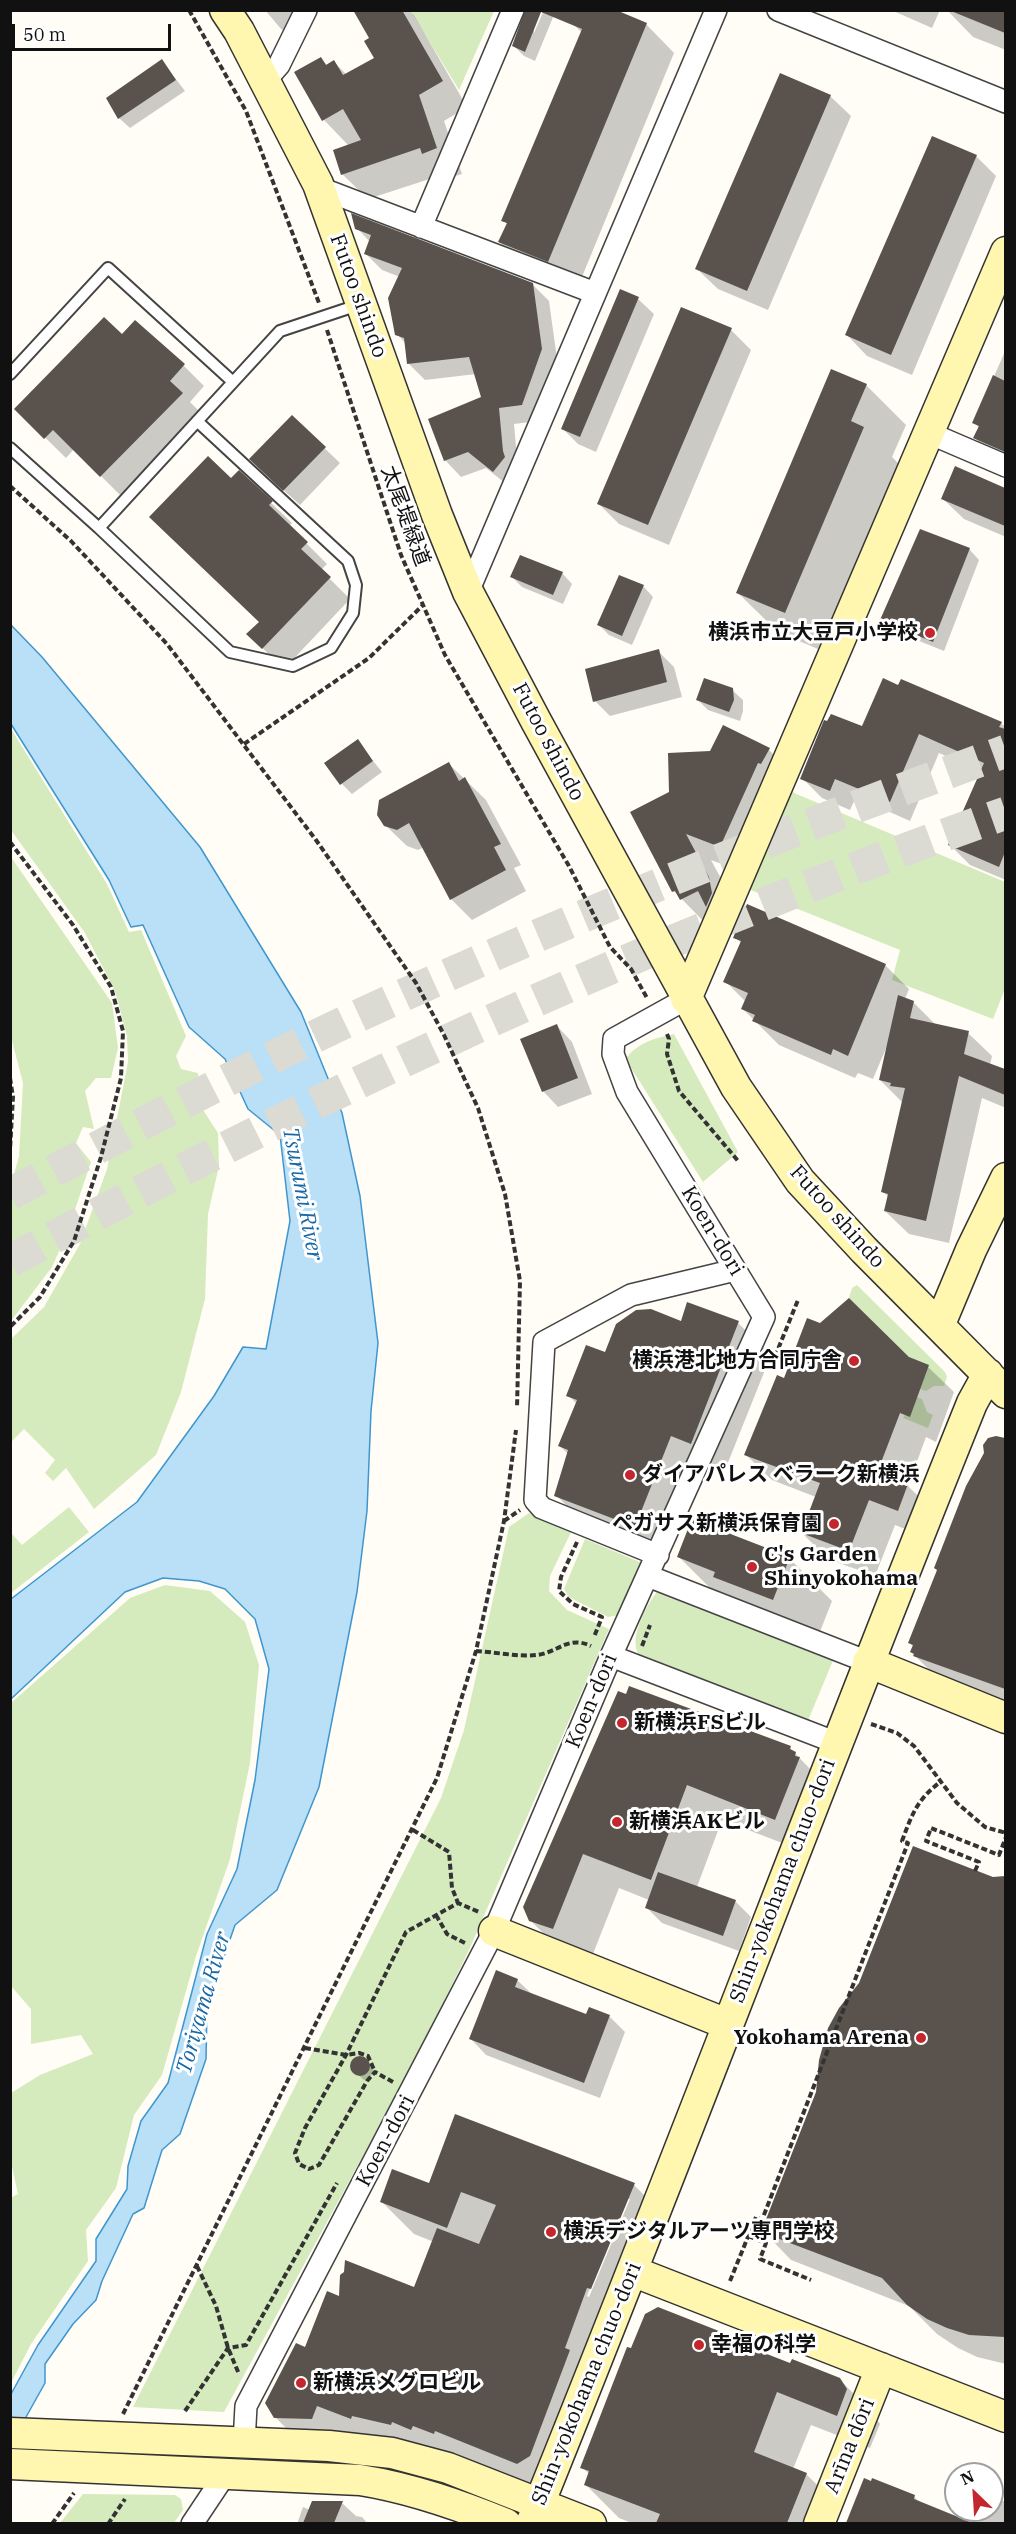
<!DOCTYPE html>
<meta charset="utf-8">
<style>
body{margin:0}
#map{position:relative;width:1016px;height:2534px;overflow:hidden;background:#fffdf5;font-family:"IBM Plex Serif",serif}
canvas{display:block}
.frame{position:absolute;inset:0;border:12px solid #111;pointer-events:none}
.north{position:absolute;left:944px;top:2462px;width:60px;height:60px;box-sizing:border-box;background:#fff;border:2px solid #a0a0a0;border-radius:50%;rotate:335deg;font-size:16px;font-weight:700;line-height:24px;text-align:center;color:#111}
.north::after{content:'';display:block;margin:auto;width:21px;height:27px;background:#c4262e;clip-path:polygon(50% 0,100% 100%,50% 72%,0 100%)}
.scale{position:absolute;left:12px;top:24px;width:159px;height:27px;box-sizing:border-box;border:3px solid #111;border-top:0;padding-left:8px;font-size:18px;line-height:21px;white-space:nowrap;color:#111;-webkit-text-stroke:4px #fff;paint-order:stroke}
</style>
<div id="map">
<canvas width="1016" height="2534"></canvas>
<div class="frame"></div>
<div class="north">N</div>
<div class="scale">50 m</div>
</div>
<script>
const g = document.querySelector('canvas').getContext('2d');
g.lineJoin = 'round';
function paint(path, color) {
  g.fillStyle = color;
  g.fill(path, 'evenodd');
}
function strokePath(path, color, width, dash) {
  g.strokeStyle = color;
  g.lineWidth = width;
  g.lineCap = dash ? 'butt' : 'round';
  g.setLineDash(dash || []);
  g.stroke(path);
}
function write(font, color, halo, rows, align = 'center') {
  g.font = font + ' "IBM Plex Serif","Noto Sans JP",serif';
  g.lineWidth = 6;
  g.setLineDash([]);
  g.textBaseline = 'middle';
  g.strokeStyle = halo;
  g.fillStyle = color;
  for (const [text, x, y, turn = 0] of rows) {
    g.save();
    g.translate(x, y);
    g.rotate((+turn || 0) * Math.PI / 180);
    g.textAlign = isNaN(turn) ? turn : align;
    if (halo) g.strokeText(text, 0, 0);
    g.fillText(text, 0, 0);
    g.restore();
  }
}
const green = new Path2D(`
 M411,11H494L459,90Z
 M11,729L107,884L129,932L141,930L186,1036L176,1056L181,1069L198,1073L201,1107L218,1133L219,1166L208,1214L205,1299L181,1392L156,1455L94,1509L66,1468L53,1481L45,1473L55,1460L24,1429L11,1442V1339L44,1307L80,1244L107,1169L128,1062L127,1036L115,991L85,933L11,830Z
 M787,790L1005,882V989L993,1019L892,980L900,950L748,889Z
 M11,857L112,1003L118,1048L111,1078H96L85,1091L94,1129L83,1127L76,1143L91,1162L66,1236L52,1267L11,1321V1185L19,1156L23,1083L11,1037Z
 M674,1034L738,1152L703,1182L628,1063L627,1057C639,1042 655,1038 674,1034Z
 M857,1285L945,1372L947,1377L944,1386H934L926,1391L920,1389L909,1357L849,1298L852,1288Z
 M917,1397L922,1399L927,1412L933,1415L928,1428L903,1418Z
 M69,1507L89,1532L11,1593V1535L12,1534L22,1545Z
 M529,1513L572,1530L550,1576L549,1591L567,1610L609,1629L469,1950L416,2058L224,2412L133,2407L441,1798L464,1730L509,1527Z
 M585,1539L642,1563L619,1615L608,1617L569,1597L564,1589Z
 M165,1585L210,1591L245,1622L259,1665L250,1763L230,1859L196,1956L162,2075L134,2115L116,2188L86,2230L88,2261L31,2344L11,2383L10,2198L18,2194L11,2162V2093L40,2075L93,2054L81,2035L31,2044V2009L11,1986V1703L130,1598Z
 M657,1592H662L834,1658L807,1723L640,1656C627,1642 646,1605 657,1592Z
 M83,2494L175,2495L181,2499L183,2510L174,2523H60Z`);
const water = new Path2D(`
 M11,625L42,657L200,847L301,1012L342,1113L360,1196L378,1343L371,1411L367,1511L357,1592L319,1787L277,1890L235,1925L207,2006L206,2059L180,2134L162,2150L144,2208L133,2214L102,2281L96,2300L73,2324L45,2364V2383L11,2444V2394L38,2345L96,2261V2239L127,2189L128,2166L141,2121L168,2083L207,1934L237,1869L255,1780L269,1669L255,1619L225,1589L199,1581L163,1578L125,1592L11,1699V1599L137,1502L214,1396L243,1347L266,1349L290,1221L280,1135L248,1109L225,1059L189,1027L143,925L131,927L109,880L11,724Z`);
const shadow = new Path2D(`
 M265,10H306L292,35L281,29Z
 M355,10H409L414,15L467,107L444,121L462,174L449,178L445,174L368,199L342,174L349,146L324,120L296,73L321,59L328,66L334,62L347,75L376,58L371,39Z
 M544,10H556L535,61L524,56L513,45L534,25V33Z
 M891,10H940L932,28Z
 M947,10H1006V50L973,37Z
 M646,24L674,53L577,289L528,270L499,242L508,225L503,220L582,33L574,25Z
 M162,61L185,91L130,128L119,118L108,99Z
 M830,96L851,116L768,310L718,289L697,269Z
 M976,156L996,176L912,375L867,356L847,335Z
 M357,228L532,284L549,301L558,366L538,421L514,424L518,469L510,487L486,468L461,477L445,460L483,398L476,374L425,380L409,364L406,344L397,334L400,277L382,270L366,254L370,242Z
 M638,299L654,314L596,452L578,444L562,428Z
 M731,330L751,350L669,545L619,524L599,504Z
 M122,336L184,366L204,386L190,402L202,414L122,497L74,449L66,458L16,409Z
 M1006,349V457L985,448L975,438L979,428L974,422Z
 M866,385L906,425L892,457L903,468L825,652L778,632L738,593Z
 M292,417L340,463L300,505L267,475Z
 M956,468L1006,489V537L964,519L943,499Z
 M239,472L292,523L289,526L327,564L321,570L350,599L284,669L248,634L260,622L231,481Z
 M969,549L979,560L944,651L892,630L882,620Z
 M562,573L572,584L563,604L522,587L512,577Z
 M643,586L653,597L632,645L609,635L599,625Z
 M658,651L674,667L682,697L610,716L595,701Z
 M732,690L743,700V711L740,721L708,710L698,700Z
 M1001,723L1006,728V880L970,865L950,845L982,772L939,753L910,821L856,797L850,810L822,798L802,778L863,728Z
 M357,741L382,772L352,794L342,784Z
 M769,750L796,777L748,874L711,860L736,906L740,925L885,965L909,989L905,999L913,1002L937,1026L968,1033L992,1056L990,1065L1004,1070L1006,1066V1108L982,1098L949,1243L909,1234L885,1211L889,1197L883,1192L903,1103L880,1080L888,1046H887L873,1079L858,1073L855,1078L779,1045L743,1009L746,1002L725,981L741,943L735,937L736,935L722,920L709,927L674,891L632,813Z
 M449,764L486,800L521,865L514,868L526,891L472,920L451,899L424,847L418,850L407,846L385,825Z
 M557,1026L572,1042L592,1094L558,1107L543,1091Z
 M688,1304L738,1323L771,1355L723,1475L703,1467L667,1558L588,1527L556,1495L569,1455L560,1446L577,1404L568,1395L606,1353L681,1323Z
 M821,1325L928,1367L954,1392L936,1442L926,1437L908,1486L933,1511L923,1536L895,1525L875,1576L828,1559L802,1533L816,1497L772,1480L746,1455L785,1380Z
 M1003,1439L1006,1441V1708L946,1686L915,1656L914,1647L909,1642Z
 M728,1531L734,1537L789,1558L832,1601L816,1642L721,1599L679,1557Z
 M619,1693L790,1748L834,1794L811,1854L722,1820L697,1887L735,1901L751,1917L739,1951L662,1923L646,1907L649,1900L619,1888L589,1964L566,1956L530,1920Z
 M1006,1878V2364L977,2357L958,2348L937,2334L909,2306L791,2260L763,2231L993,1879Z
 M517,1980L533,1995L587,2016H609L625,2032L600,2098L486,2055L471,2039Z
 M356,2059H364L374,2071L369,2079L364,2080L354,2071L353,2063Z
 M429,2185H634L666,2217L562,2488L550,2496L308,2450L275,2417L306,2349L340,2298L415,2289L434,2242L414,2234L382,2202ZM626,2199H630L589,2297L587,2296Z
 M723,2335L730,2341L791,2365L839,2379L873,2413L880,2424L870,2448L811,2425L793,2469L806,2474L840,2507L833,2524H634L619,2518L586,2485L590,2475L582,2467Z
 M865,2480L914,2497L921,2503L970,2524H847Z
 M992,2497L1006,2502V2524H974L979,2510H992Z
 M313,2502L342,2503L356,2516L362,2517L368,2524H297L303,2507L310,2510Z`);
const building = new Path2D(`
 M353,10H402L443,81L419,95L437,148L422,154L420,148L341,175L333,150L361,140L343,109L322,121L294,72L321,57L326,65L334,60L343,75L374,58L364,41L369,38Z
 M525,10H616L647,23L548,262L498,242L507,223L501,221L582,29L541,12L525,52L512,46Z
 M951,10H1005V33L951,11Z
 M162,59L176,80L118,119L106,98Z
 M780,73L831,95L747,291L695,269Z
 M932,136L977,155L891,355L845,335Z
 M351,213L533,283L542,349L522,405L499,408L503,451L505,457L493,472L468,452L444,461L428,419L481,397L469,357L407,364L404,338L395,335L388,298L402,268L364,254L371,235L355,229Z
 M620,289L639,297L580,437L561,429Z
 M681,307L732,328L648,525L597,504Z
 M104,317L122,334L135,320L185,364L170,381L183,393L100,477L53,430L44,439L14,409Z
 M831,369L867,384L851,421L864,427L785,613L736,593Z
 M993,375L1005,381V452L973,438L979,426L972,423Z
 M292,415L326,447L283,491L249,459Z
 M208,456L231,478L239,470L273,501L269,505L308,542L301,549L331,577L262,649L246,634L259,622L149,517Z
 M955,466L1005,488V526L941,499Z
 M920,529L970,548L933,642L880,620Z
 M520,555L563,572L553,595L510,577Z
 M619,575L644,585L622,636L597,625Z
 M659,649L667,682L593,702L585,669Z
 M704,678L733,688L734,700L729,712L696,700Z
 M883,678L898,685L901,679L1002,722L999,727L1005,729V852L999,867L948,845L984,763L919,734L890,802L835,779L830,791L800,779L824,720L827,721L831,714L862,726Z
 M723,725L770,748L761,764L758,763L720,847L686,834L709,877L712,893L706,907L698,891L680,900L675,891L672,892L630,812L669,792L668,753L710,751Z
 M358,739L373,761L340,785L324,763Z
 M449,762L459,781L465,777L501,844L494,847L506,870L450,900L409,823L397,830L384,826L377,815L379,800Z
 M747,904L886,964L848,1056L833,1049L831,1055L752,1021L755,1015L741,1009L748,993L723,982L741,941L733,938Z
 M898,995L914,1001L910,1018L969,1031L964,1054L1005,1069V1095L959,1076L926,1221L884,1211L888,1194L881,1192L905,1088L890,1086L891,1083L879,1080Z
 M557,1024L578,1078L542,1092L520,1039Z
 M849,1298L909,1357L929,1365L910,1417L900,1413L877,1473L908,1484L898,1511L869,1500L849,1551L801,1533L820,1483L744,1455L777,1375L784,1378L807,1318L820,1323Z
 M687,1302L739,1321L691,1444L671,1436L635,1527L554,1496L568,1450L558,1446L577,1400L566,1396L586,1345L605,1352L616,1324L636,1310L651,1309L681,1321Z
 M996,1436L1005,1438V1689L913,1656L914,1654L910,1652L913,1645L908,1643L937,1570L934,1568L966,1486L984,1453L983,1445L988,1438Z
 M693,1516L729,1530L728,1533L790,1557L773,1600L713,1577L715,1572L677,1557Z
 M629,1686L791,1746L790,1749L796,1752L795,1756L800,1757L775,1820L687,1785L651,1880L583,1854L553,1929L529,1921L523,1907L618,1691L626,1694Z
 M913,1846L993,1877L1005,1876V2337L969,2335L947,2328L927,2319L907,2305L882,2278L761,2232L816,2092L819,2060L828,2028L839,2008L859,1983Z
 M658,1872L736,1900L723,1936L645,1908Z
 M496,1970L518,1979L515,1987L586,2014L589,2007L610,2015L584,2083L469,2039Z
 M350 2066a10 10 0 1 1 20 0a10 10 0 1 1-20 0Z
 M455,2114L635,2183L591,2289L587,2288L565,2348L570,2350L530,2456L517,2464L435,2431L434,2434L413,2426L411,2430L392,2422L391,2425L352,2416L351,2419L317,2406L312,2419L274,2418L265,2403L296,2343L305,2347L327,2291L339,2296L340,2275L344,2272L345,2260L414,2287L437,2228L479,2244L496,2205L461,2192L447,2228L380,2202L392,2169L429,2183Z
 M658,2307L724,2333L723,2337L790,2363L792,2359L840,2378L847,2389L837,2416L777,2392L754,2452L807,2473L787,2523H656L660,2514L584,2485L589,2471L580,2468L627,2347L631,2348L645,2314Z
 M864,2478L871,2481L872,2478L915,2495L914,2499L973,2523H846Z
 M312,2501H343L334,2523H303Z`);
const highwayTunnel = new Path2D(`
 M10,1194C138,1126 265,1058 397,998C596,907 800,826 1006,751
 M10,1261C330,1087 662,934 1006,813`);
const path = new Path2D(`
 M189,10L246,111L319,303
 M327,330L401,555L445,655L569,866L610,947L631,969L647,998
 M10,486L71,541L167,644L316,840L416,983L444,1035L478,1108L505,1194L520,1281L517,1408
 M244,744L369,658L423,605
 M10,842L73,925L111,987L123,1031L121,1078L101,1157L74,1241L40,1297L10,1327
 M667,1034L669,1039L667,1054L679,1091L739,1162
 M10,1078L13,1097L10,1150
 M768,1357L774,1359L798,1300
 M504,1521L520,1510
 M577,1542L561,1577L559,1591L573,1604L602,1617L594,1637
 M642,1646L650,1625
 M476,1651C495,1652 518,1657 537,1655C557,1653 568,1635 591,1646
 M871,1724L897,1733L914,1746L957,1803L985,1827L1006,1833
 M413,1830L449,1852L452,1888L458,1903
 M975,1871L979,1862L926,1841L931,1828L999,1855L1006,1837
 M436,1915L447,1934L465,1943
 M305,2048L346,2055L359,2053L368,2056L375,2072
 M393,2082L375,2072L367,2081L319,2165L309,2169L299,2164L295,2153L305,2128L346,2055L406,1932L458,1903L479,1912
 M748,2236L766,2243L760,2259L811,2280
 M197,2266L216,2306L228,2348L239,2374
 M730,2281L756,2217L762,2220L908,1843L902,1841C912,1814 917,1800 940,1782
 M185,2411L228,2348L246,2345L337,2183
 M123,2414L437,1778L476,1651L504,1521L516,1430
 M52,2524L74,2493
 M108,2524L125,2499`);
const lane = new Path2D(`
 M10,374L108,268L233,382
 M10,448L99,528L280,331L358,305
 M99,528L230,652L293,666L331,648L353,613L356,585L348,561L197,421`);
const street = new Path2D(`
 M778,10L1006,102
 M264,82L279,65L306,10
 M320,188L595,293
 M421,227L513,10
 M929,433L1006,466
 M468,592L716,10
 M658,1555L542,1508L535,1500L544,1342L631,1295L735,1270
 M648,1576L868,1662
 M611,1656L837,1743
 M244,2443L246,2406L494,1931L611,1656L764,1317L627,1092L613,1054L614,1039L686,999
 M192,2524L226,2473`);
const secondary = new Path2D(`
 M225,10L239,31L318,184L437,515L468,592L536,721L736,1087L800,1181L864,1250L1006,1393
 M686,999L1006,252
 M940,1324L971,1250L1006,1178
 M868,1662L1006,1718
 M494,1931L727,2024
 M632,2271L1006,2417
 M10,2433L329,2446L392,2453L448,2468L591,2524
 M10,2464L360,2480C411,2488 459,2505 506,2524
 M531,2524C682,2152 822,1775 972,1403L988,1374
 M819,2524L881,2368`);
const markers = [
 [930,633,6,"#c4262e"],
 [854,1361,6,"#c4262e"],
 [630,1475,6,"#c4262e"],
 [834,1524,6,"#c4262e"],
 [752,1567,6,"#c4262e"],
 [622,1723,6,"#c4262e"],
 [617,1822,6,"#c4262e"],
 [921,2038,6,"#c4262e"],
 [551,2232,6,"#c4262e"],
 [699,2345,6,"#c4262e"],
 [301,2383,6,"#c4262e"]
];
const streetNames = [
 ["Futoo shindo",358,296,70],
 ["太尾堤緑道",405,516,70],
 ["Futoo shindo",548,742,62],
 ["Futoo shindo",837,1217,48],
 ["Koen-dori",712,1231,59],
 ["Koen-dori",592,1701,-67],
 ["Shin-yokohama chuo-dori",783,1881,-69],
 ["Koen-dori",386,2141,-62],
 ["Shin-yokohama chuo-dori",587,2384,-68],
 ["Arīna dōri",850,2446,-68]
];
const poiNames = [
 ["横浜市立大豆戸小学校",918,633,"right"],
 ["横浜港北地方合同庁舎",842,1361,"right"],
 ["ダイアパレス ベラーク新横浜",642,1475],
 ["ペガサス新横浜保育園",822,1524,"right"],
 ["C's Garden",764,1555],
 ["Shinyokohama",764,1579],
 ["新横浜FSビル",634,1723],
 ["新横浜AKビル",629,1822],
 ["Yokohama Arena",909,2038,"right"],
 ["横浜デジタルアーツ専門学校",563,2232],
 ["幸福の科学",711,2345],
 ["新横浜メグロビル",313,2383]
];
const waterNames = [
 ["Tsurumi River",302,1194,79],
 ["Toriyama River",204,2003,-74]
];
paint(green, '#d5ebbd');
paint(water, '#b9e0f7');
strokePath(water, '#3f96cf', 1.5);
paint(shadow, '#0003');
paint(building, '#5a524d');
strokePath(highwayTunnel, '#dbdad3', 33, [33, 16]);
strokePath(lane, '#444', 14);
strokePath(street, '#444', 24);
strokePath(secondary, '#333', 33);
strokePath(path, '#333', 4, [6, 3]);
strokePath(lane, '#fff', 10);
strokePath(street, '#fff', 21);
strokePath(secondary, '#fff6b0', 30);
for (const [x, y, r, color] of markers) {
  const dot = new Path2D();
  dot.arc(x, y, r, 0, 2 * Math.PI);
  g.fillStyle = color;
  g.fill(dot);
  strokePath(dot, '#fff', 2);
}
write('21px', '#111', '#fff', streetNames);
write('bold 21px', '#111', '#fff', poiNames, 'left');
write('italic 22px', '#1768a6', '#fff', waterNames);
</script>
